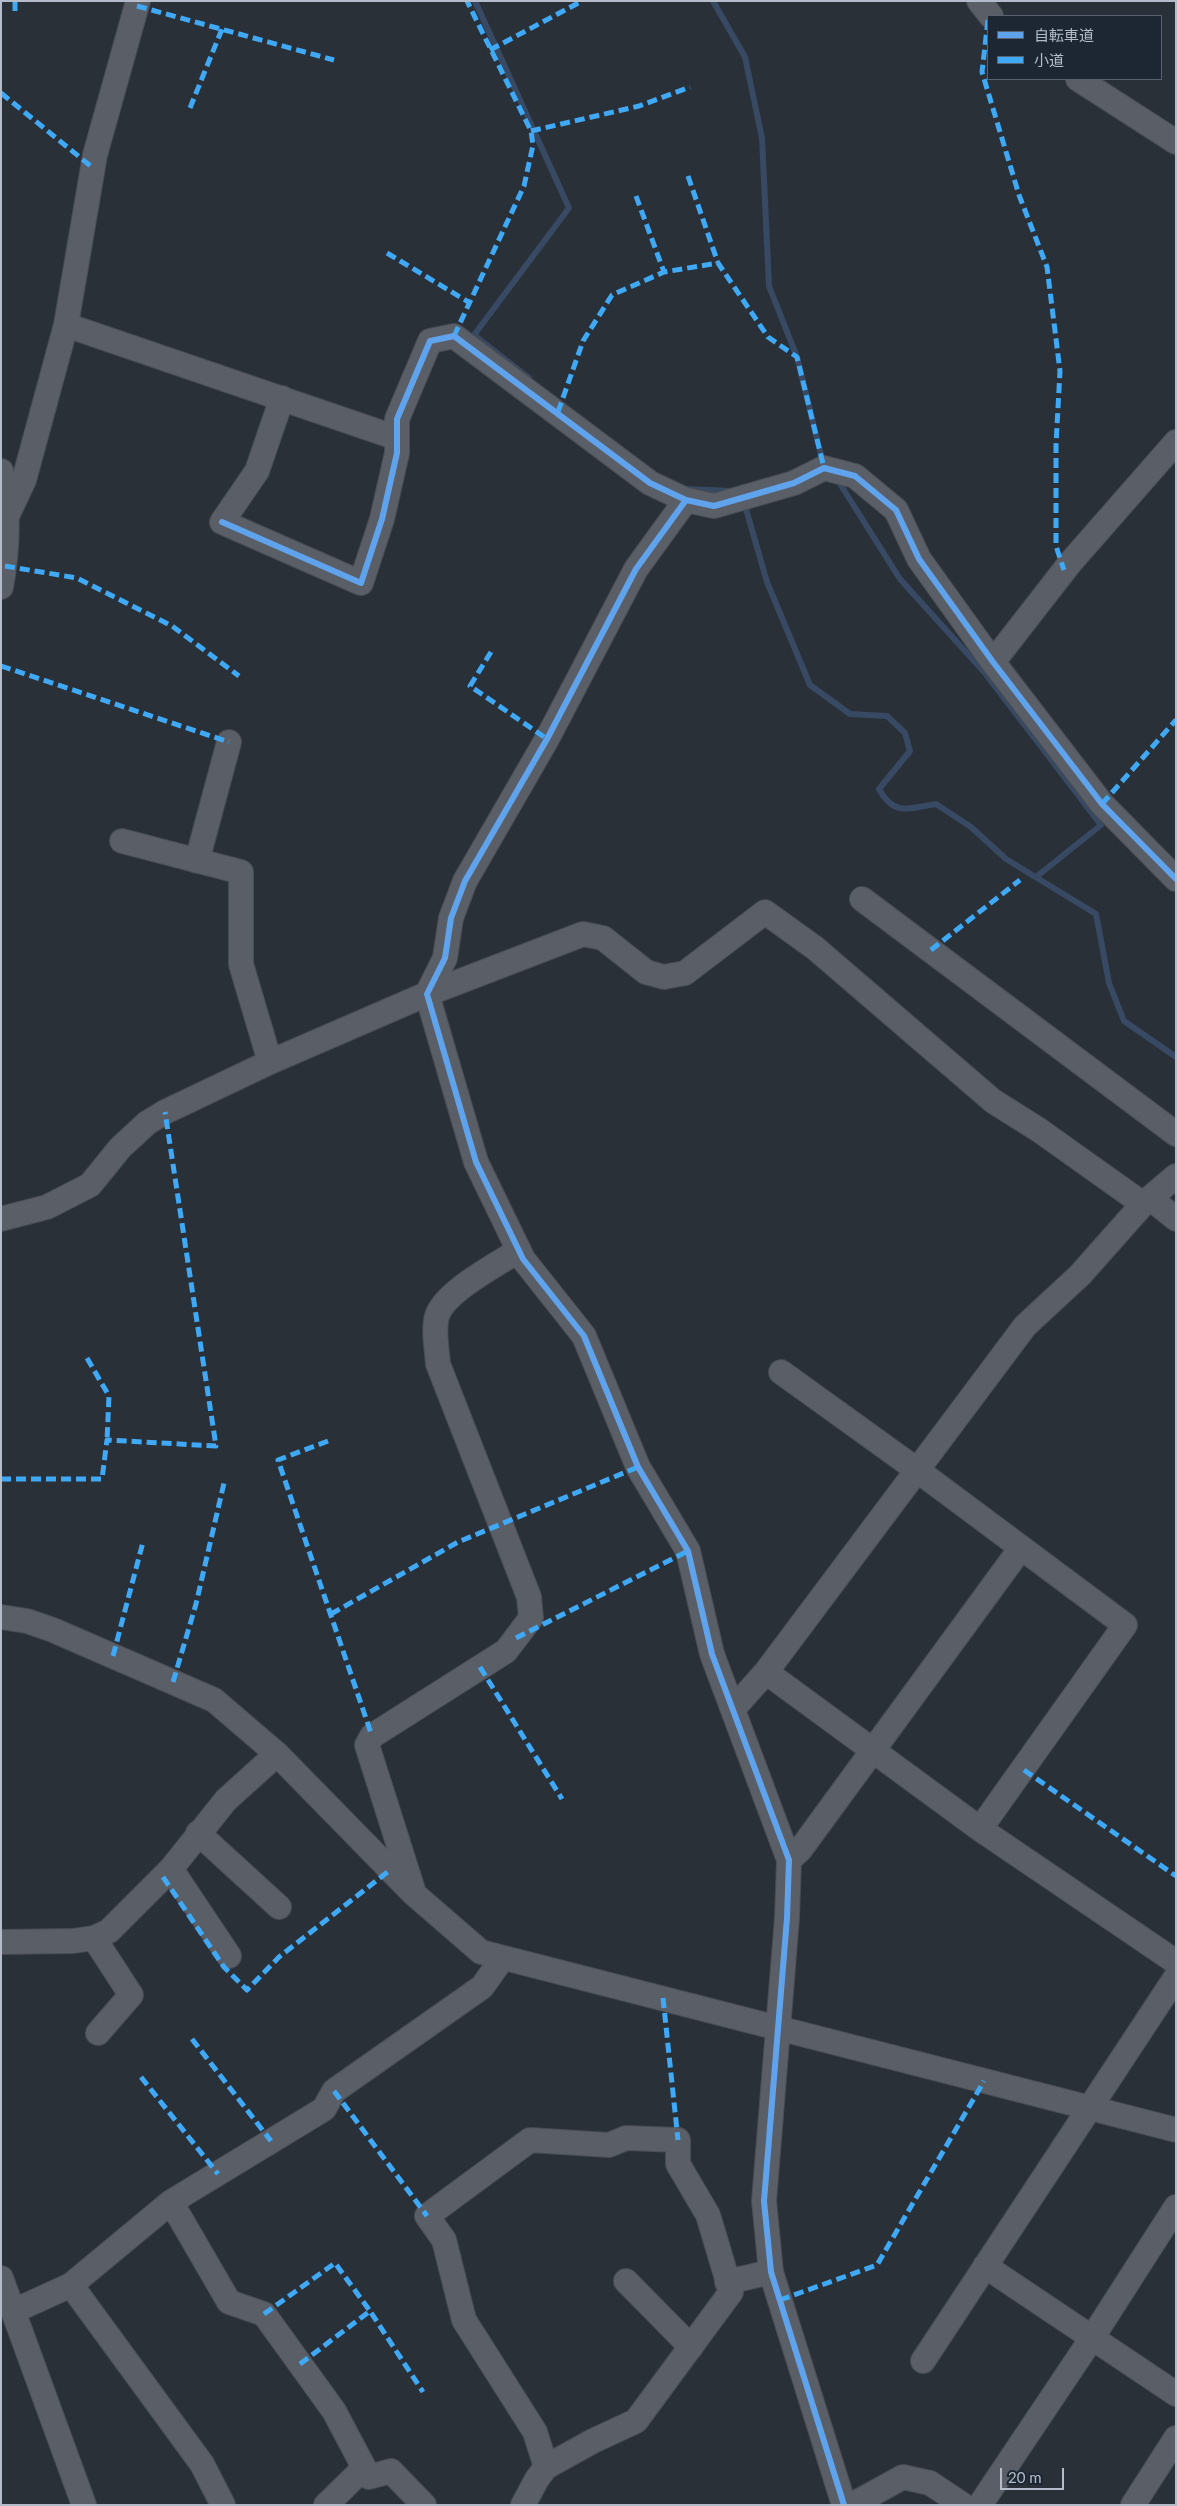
<!DOCTYPE html>
<meta charset="utf-8">
<style>
body{margin:0}
#map{position:relative;width:1177px;height:2506px;overflow:hidden;background:#2a3038;font-family:Lato,"Noto Sans JP",sans-serif}
canvas{display:block}
.frame{position:absolute;inset:0;border:2px solid #b4bcc9;pointer-events:none}
.legend{position:absolute;left:987px;top:15px;width:175px;height:65px;box-sizing:border-box;background:#1d2633;border:1px solid #59626f;margin:0;padding:6px 9px;list-style:none;font-size:15px;color:#b4bcc9}
.legend li{display:flex;align-items:center;gap:10px;height:25px}
.legend b{width:25px;border:1px solid #59626f}
.scale{position:absolute;left:1000px;top:2468px;width:64px;height:22px;box-sizing:border-box;border:2px solid #b4bcc9;border-top:0;padding-left:6px;font-size:15px;line-height:18px;white-space:nowrap;color:#b4bcc9;-webkit-text-stroke:4px #1d2633;paint-order:stroke}
</style>
<div id="map">
<canvas width="1177" height="2506"></canvas>
<div class="frame"></div>
<ul class="legend">
<li><b style="height:6px;background:#60a3ed"></b>自転車道</li>
<li><b style="height:6px;background:#3fa9f5"></b>小道</li>
</ul>
<div class="scale">20 m</div>
</div>
<script>
const g = document.querySelector('canvas').getContext('2d');
g.lineJoin = 'round';
function strokePath(path, color, width, dash) {
  g.strokeStyle = color;
  g.lineWidth = width;
  g.lineCap = dash ? 'butt' : 'round';
  g.setLineDash(dash || []);
  g.stroke(path);
}
const stream = new Path2D(`
 M475,1L569,208L474,335L529,378
 M713,1L745,57L762,138L769,286L797,357L821,455L825,462
 M837,479L900,579L984,672L1101,825L1036,877
 M687,489L731,491
 M744,502L767,582L810,685L850,714L887,716L905,733L910,751L879,789C894,817 909,808 936,804L971,827L1006,859L1096,914L1109,983L1124,1021L1176,1057`);
const minor = new Path2D(`
 M979,1L991,16
 M1078,79L1176,142
 M66,325L397,438
 M282,398L257,471L222,522L361,583L382,519L397,453V419L430,341L454,336L650,483L686,500L714,506L794,483L824,468L855,476L896,510L919,559L993,662L1102,804L1176,879
 M1,471C10,511 8,548 1,587
 M686,500L636,569L547,739L465,881L451,918L445,958L427,994L476,1162L523,1259L584,1336L638,1467L688,1551L712,1654L789,1860L787,1918L764,2201L771,2272L844,2505
 M8,514L24,480L66,325L95,155L138,1
 M993,662L1070,563L1176,442
 M122,841L241,872V964L270,1062
 M197,861L229,742
 M862,899L1176,1134
 M1150,1198L1176,1219
 M1,1219L47,1207L90,1185L120,1148L147,1123L165,1112L270,1062L427,994L583,934L603,938L646,972L664,977L685,973L765,912L815,948L993,1101L1039,1130L1143,1204
 M781,1372L917,1470L1125,1625L980,1829
 M1,1617L27,1621L53,1630L214,1700L277,1754L414,1894L481,1952L1176,2130
 M766,1672L980,1829L1176,1962
 M733,1709L766,1672L1025,1326L1080,1275L1143,1204L1176,1176
 M198,1833L279,1907
 M789,1860L800,1850L1021,1548
 M171,1869L229,1956
 M413,1890L367,1745L372,1736L506,1651L531,1618L529,1597L438,1364C437,1350 433,1330 437,1316C445,1291 497,1265 519,1250
 M94,1938L131,1995L98,2033
 M1,1942L73,1941L94,1938L109,1931L171,1869L226,1800L277,1754
 M171,2202L229,2302L264,2314L334,2411L369,2477L391,2471L424,2505
 M985,2266L1176,2394
 M1,2278L84,2505
 M626,2281L691,2347
 M727,2282L771,2272
 M71,2285L202,2464L223,2505
 M14,2311L71,2285L171,2202L324,2109L334,2091L482,1987L502,1959
 M923,2361L1176,1977
 M326,2505L364,2468
 M523,2505L537,2479L546,2467L593,2441L636,2421L731,2292L708,2215L678,2164V2140L626,2138L609,2145L530,2140L427,2216L444,2240L464,2320L535,2432L546,2467
 M852,2505L903,2477L930,2483L963,2505
 M980,2505L1092,2338L1176,2207
 M1133,2505L1176,2438`);
const quiet = new Path2D(`
 M15,1V12
 M137,6L334,60
 M988,20L982,72L1019,195L1047,267L1060,371L1056,445V546L1064,570
 M490,50L582,1
 M1,93L93,168
 M190,108L222,29
 M531,131L639,106L690,87
 M688,176L718,263
 M636,196L664,272
 M387,253L470,303
 M454,336L524,186L533,145L531,131L467,1
 M558,412L583,341L612,295L664,272L718,263L768,337L797,357L824,468
 M5,566L77,578L172,626L239,676
 M491,652L470,686L547,739
 M1,666L229,742
 M1102,804L1176,720
 M931,950L1020,880
 M87,1358L109,1396L107,1440
 M328,1441L278,1460L372,1736
 M1,1479H102L107,1440L216,1446L165,1112
 M331,1614L458,1542L638,1467
 M516,1638L688,1551
 M113,1656L143,1542
 M480,1667L562,1799
 M173,1682L196,1604L224,1483
 M1024,1770L1176,1876
 M163,1877L224,1967L247,1990L279,1957L390,1870
 M663,1998L678,2140
 M192,2039L271,2141
 M141,2077L218,2174
 M334,2091L427,2216
 M780,2300L877,2265L984,2081
 M264,2314L335,2263L370,2311
 M300,2364L370,2311L423,2392`);
const cycleway = new Path2D(`
 M686,500L636,569L547,739L465,881L451,918L445,958L427,994L476,1162L523,1259L584,1336L638,1467L688,1551L712,1654L789,1860L787,1918L764,2201L771,2272L844,2505
 M222,522L361,583L382,519L397,453V419L430,341L454,336L650,483L686,500L714,506L794,483L824,468L855,476L896,510L919,559L993,662L1102,804L1176,879`);
strokePath(stream, '#384963', 6);
strokePath(minor, '#484c53', 26);
strokePath(minor, '#5a5e66', 24);
strokePath(quiet, '#3fa9f5', 5, [10, 5]);
strokePath(cycleway, '#60a3ed', 6);
</script>
